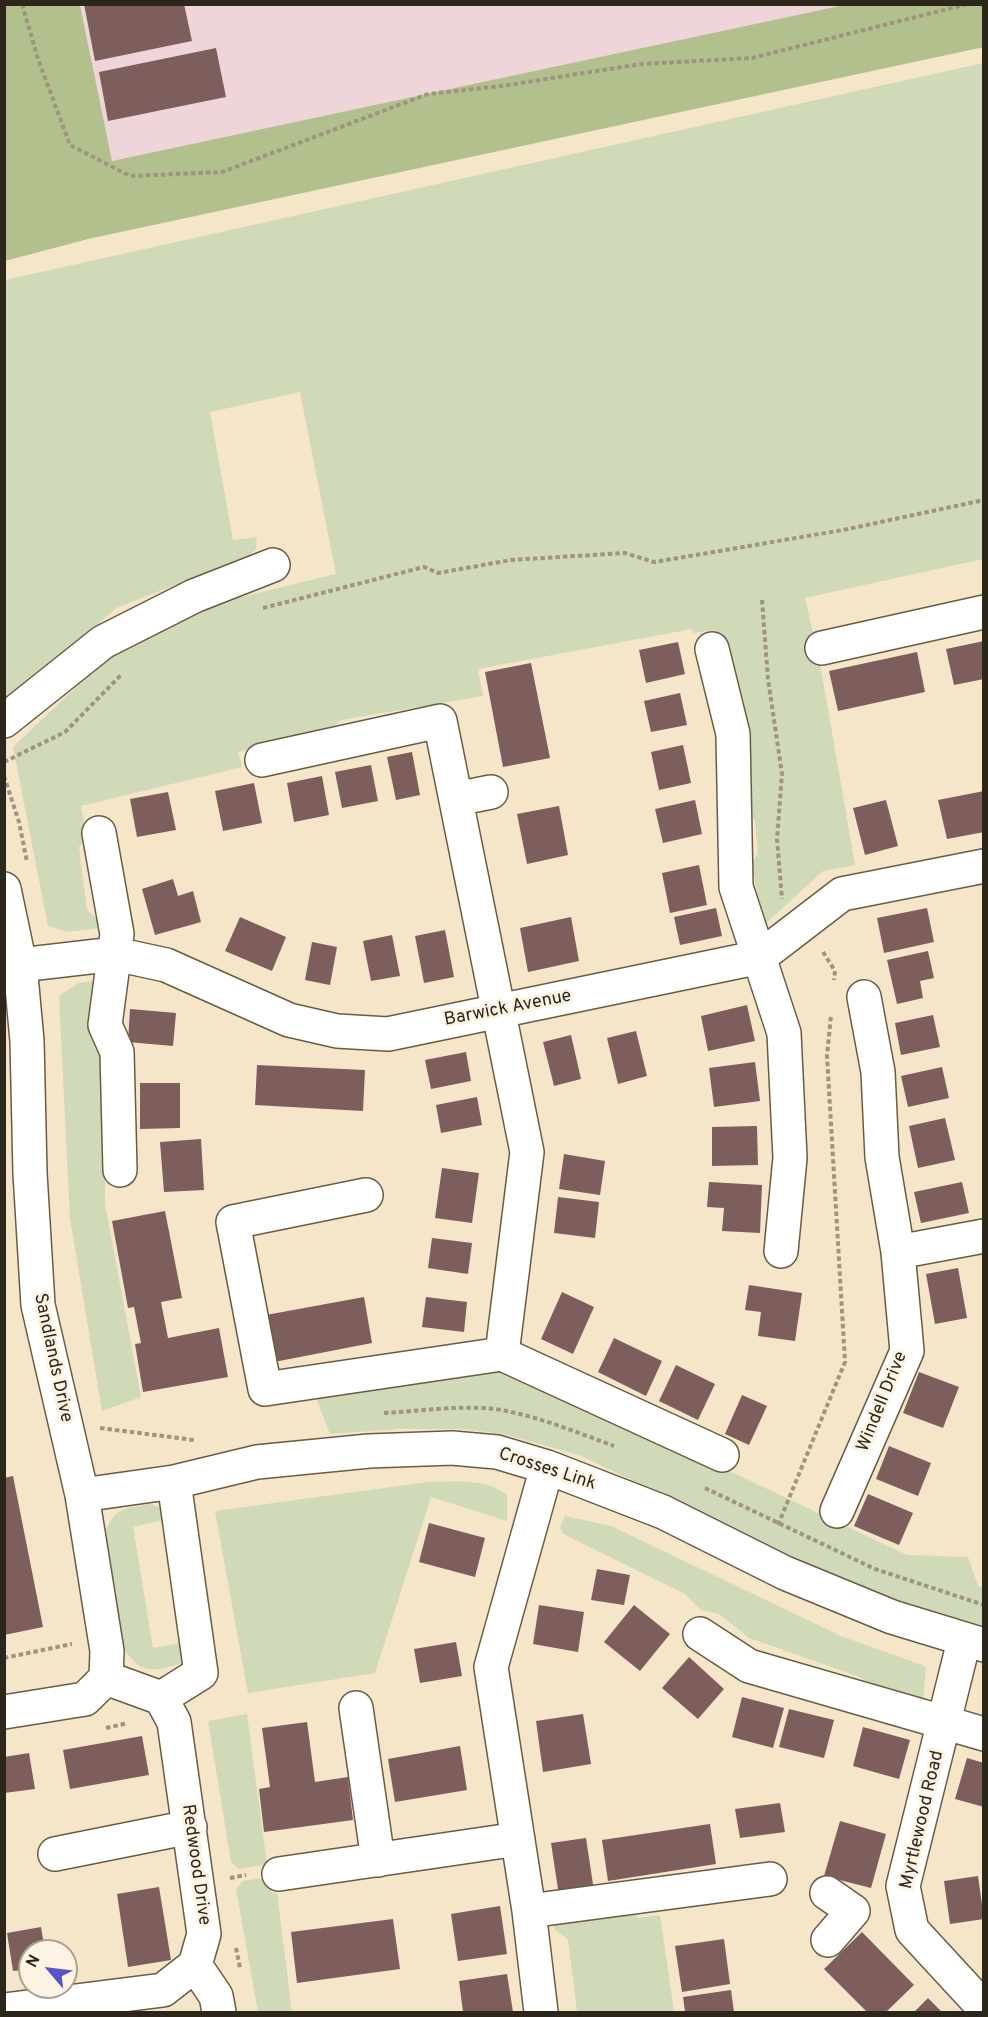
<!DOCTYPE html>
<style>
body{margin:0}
#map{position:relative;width:988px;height:2017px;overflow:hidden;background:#f5e5c9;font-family:Overpass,sans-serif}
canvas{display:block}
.frame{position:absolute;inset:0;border:6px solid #2c261b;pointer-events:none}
.north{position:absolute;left:18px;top:1939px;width:60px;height:60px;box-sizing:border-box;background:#fdf3e2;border:2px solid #a9a192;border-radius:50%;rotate:298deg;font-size:16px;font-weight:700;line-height:24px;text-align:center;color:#2c261b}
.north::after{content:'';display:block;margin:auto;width:21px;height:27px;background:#5554cc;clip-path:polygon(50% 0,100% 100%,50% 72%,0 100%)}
</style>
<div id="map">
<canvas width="988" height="2017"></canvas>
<div class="frame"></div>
<div class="north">N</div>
</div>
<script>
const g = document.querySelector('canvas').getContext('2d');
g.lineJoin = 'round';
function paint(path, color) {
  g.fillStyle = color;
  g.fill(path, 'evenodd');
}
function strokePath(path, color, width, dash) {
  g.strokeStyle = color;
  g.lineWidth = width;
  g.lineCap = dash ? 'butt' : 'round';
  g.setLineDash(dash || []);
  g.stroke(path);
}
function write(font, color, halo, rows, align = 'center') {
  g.font = font + ' Overpass,sans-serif';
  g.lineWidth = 6;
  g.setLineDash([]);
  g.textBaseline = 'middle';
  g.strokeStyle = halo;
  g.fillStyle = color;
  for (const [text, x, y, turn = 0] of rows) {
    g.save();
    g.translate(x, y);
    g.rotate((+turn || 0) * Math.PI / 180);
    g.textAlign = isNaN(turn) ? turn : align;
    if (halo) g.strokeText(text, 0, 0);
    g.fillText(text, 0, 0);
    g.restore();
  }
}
const industrial = new Path2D(`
 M80,5H844L112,161Z`);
const green = new Path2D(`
 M983,63V559L805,598L820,663L855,865L823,871L762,927L752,862L758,854L755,820L745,810L740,762L751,745L734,679L726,673L713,630L693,633L692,629L478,669L483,696L341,720L332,728L238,752L242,767L81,806L87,837L79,847L87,910L98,920L100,928L68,932L48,926L13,747L117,648L200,607L336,574L300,392L210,412L233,540L257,537L256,549L247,557L116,608L5,708V280Z
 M104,980L92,996L88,1030L105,1057V1204L141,1397L102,1411L70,1218L59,996L78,983Z
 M495,1370L531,1381L687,1451L907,1555L968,1557L978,1586L983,1588V1630L857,1588L579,1455L503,1434L463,1429H398L330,1434L315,1395Z
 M428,1482C453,1482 486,1478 507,1495V1521L431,1497L375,1673L248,1693L215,1511Z
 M150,1504L162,1508L168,1519L133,1527L153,1648L190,1641L184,1663C157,1669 144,1678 125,1651L105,1535C113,1507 124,1509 150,1504Z
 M565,1516L611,1526L841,1636L922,1665L926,1668L923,1702L876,1688L860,1677L749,1638L719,1614L701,1610L685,1594L563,1534L560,1528Z
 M247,1714L267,1864L239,1869L231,1862L208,1721Z
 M270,1877L272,1893H277L292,2012H258L236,1889L243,1881Z
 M636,1908L637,1918L660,1915L674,2012H577L568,1939L555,1930L554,1921Z`);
const forest = new Path2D(`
 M5,4L80,5L112,161L844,5H983L984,47L88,239L5,261Z`);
const building = new Path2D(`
 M84,4H184L192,41L95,61Z
 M216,48L226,97L108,121L99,72Z
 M984,641V679L954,685L946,649Z
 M678,642L685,674L646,683L639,650Z
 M917,652L925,692L838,711L829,671Z
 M531,663L550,758L503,767L485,672Z
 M680,693L687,725L651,732L644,701Z
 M683,745L691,783L659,790L651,752Z
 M412,752L420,795L396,800L387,757Z
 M371,765L378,801L342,808L335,772Z
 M322,776L329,815L294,822L287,783Z
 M254,783L262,823L223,831L215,791Z
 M984,791V832L947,839L938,800Z
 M168,792L176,830L137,837L130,799Z
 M695,800L702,834L663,843L655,809Z
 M886,800L898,846L865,855L853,808Z
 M559,806L568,855L527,864L517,814Z
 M699,865L707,905L670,913L662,873Z
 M173,879L178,896L193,891L201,922L155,935L142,889Z
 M716,908L722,936L680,945L674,917Z
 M927,908L934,942L884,953L877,918Z
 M240,917L286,937L272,971L225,951Z
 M571,917L579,961L528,972L520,928Z
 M445,930L454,977L424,983L415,936Z
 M392,935L400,976L371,981L363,941Z
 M312,942L337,947L330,985L305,980Z
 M928,951L934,978L920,981L923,998L897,1004L887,960Z
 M747,1005L755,1041L708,1051L701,1016Z
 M130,1009L176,1013L173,1046L128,1042Z
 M933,1015L940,1047L901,1055L895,1023Z
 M636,1031L647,1076L618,1084L607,1038Z
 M571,1035L581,1079L554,1086L543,1042Z
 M466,1052L471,1081L431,1089L425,1060Z
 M755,1062L760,1101L714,1107L709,1068Z
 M257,1065L365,1070L363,1111L255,1105Z
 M942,1067L949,1098L908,1107L901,1076Z
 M140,1083H180V1128L140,1129Z
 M477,1097L482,1125L441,1133L436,1105Z
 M945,1118L955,1160L918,1168L909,1126Z
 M757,1126L758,1165L712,1166V1127Z
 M201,1139L204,1190L164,1192L160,1142Z
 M564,1154L605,1161L600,1195L559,1189Z
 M442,1168L479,1173L472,1223L435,1218Z
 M709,1182L762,1185L760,1233L722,1231L724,1208L707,1207Z
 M962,1182L969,1213L921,1223L914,1192Z
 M558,1197L599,1202L595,1238L554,1233Z
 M165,1211L182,1298L161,1302L168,1338L219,1328L228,1377L143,1392L135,1344L141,1343L134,1307L128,1308L112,1221Z
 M432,1238L472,1243L468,1274L428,1268Z
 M958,1268L967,1318L935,1324L926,1274Z
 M749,1285L802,1293L795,1341L758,1336L761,1312L745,1310Z
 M562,1292L594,1307L573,1354L541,1339Z
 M364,1297L372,1343L274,1362L266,1315Z
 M426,1297L467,1302L464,1332L422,1327Z
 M614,1338L662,1361L646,1396L598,1372Z
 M676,1365L715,1384L698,1420L659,1401Z
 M919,1372L959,1387L943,1428L903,1413Z
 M742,1395L767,1406L749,1445L725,1434Z
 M889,1446L931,1463L918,1496L876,1479Z
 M13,1476L43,1627L4,1635V1478Z
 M868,1494L913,1513L899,1545L854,1526Z
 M429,1523L485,1538L475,1577L419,1562Z
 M597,1569L630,1575L624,1605L591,1600Z
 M539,1605L584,1612L578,1652L533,1644Z
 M634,1605L670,1634L640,1671L604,1642Z
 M456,1642L462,1676L420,1683L414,1649Z
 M689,1657L724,1689L698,1719L662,1688Z
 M742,1697L784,1708L773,1748L732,1737Z
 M789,1709L834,1720L824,1758L779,1747Z
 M583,1714L591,1764L543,1772L536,1721Z
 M307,1722L315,1782L348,1777L353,1820L264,1832L259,1789L270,1787L262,1728Z
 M863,1727L910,1740L899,1779L853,1766Z
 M142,1736L149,1775L70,1789L63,1750Z
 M460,1746L467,1790L395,1802L388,1759Z
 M29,1753L35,1789L4,1793V1757Z
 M967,1758L984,1763V1807L955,1799Z
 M780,1803L785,1832L740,1838L735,1809Z
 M840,1821L886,1834L871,1888L824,1876Z
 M710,1824L716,1864L608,1881L602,1840Z
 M586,1838L594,1891L559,1896L551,1843Z
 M978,1876L984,1919L950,1924L944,1881Z
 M159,1887L171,1960L128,1967L117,1894Z
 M500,1906L507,1954L458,1961L451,1914Z
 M393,1919L400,1969L297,1983L291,1932Z
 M41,1927L45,1951H30V1969L13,1971L7,1933Z
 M862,1932L914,1985L886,2012H867L824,1969Z
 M724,1939L730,1984L682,1992L675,1946Z
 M507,1974L513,2012H463L459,1981Z
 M731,1990L734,2012H685L683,1997Z
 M928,1998L942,2012H914Z`);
const path = new Path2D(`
 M22,4L38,59L70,145L130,176L222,172L428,94L502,86L641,64L752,58L968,4
 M762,600L768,679L782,774L777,839L782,899
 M263,608L424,567L438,573L511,560L625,553L654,562L843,530L984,500
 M4,762L65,732L122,674
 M4,776L19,822L27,862
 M823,952L835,971L834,980
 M384,1413C421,1411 459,1405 495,1409C535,1415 576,1432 614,1446
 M100,1428L194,1440
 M705,1488L875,1569L984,1605
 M778,1525L845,1362L827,1056L831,1015
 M4,1658L72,1644
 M106,1728L128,1723
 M230,1878L246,1875
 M236,1948L240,1968`);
const minor = new Path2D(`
 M822,648L984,612
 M712,649L733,734L736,887L784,1033L790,1158L781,1251
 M4,721L103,642L194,596L273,565
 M262,760L440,721L527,1152L502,1354
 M456,799L491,792
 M99,833L117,934L105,1025L117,1052L120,1170
 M4,889L20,965L27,1041L30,1173L38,1305L82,1495L107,1651L106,1678L85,1699L4,1712
 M20,965L115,954L166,965L289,1020L337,1031L388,1034L760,957L842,894L984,866
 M366,1195L233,1222L265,1389L502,1354L722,1455
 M898,1252L984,1236
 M82,1495L174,1482L257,1462L369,1451L452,1448L497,1452L547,1467L663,1512L785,1573L892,1617L984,1645
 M837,1511L907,1351L898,1252L882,1157L878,1072L864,997
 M700,1634L749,1666L984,1734
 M964,1641L903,1886L912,1930L984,2008
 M161,1698L201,1673L174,1482
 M356,1708L378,1860
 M55,1854L190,1827
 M279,1874L518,1839
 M827,1893L853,1911L828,1940
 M529,1911L770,1879
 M195,1965L216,1996L219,2012
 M4,2010L163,1990L195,1965L204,1934L174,1722L161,1698L106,1678
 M541,2012L529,1911L491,1667L547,1467`);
const streetNames = [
 ["Barwick Avenue",508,1009,-11],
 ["Sandlands Drive",52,1358,78],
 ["Windell Drive",883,1402,-68],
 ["Crosses Link",547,1470,18],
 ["Myrtlewood Road",923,1820,-77],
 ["Redwood Drive",195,1865,82]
];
paint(industrial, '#efd5da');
paint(green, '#d0dab9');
paint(forest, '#b1c08c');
paint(building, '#7d5e5c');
strokePath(minor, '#6a5c43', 36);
strokePath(path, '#a0947f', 4, [4.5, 3]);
strokePath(minor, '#fff', 33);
write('18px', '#2c261b', '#fdf3e2', streetNames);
</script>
